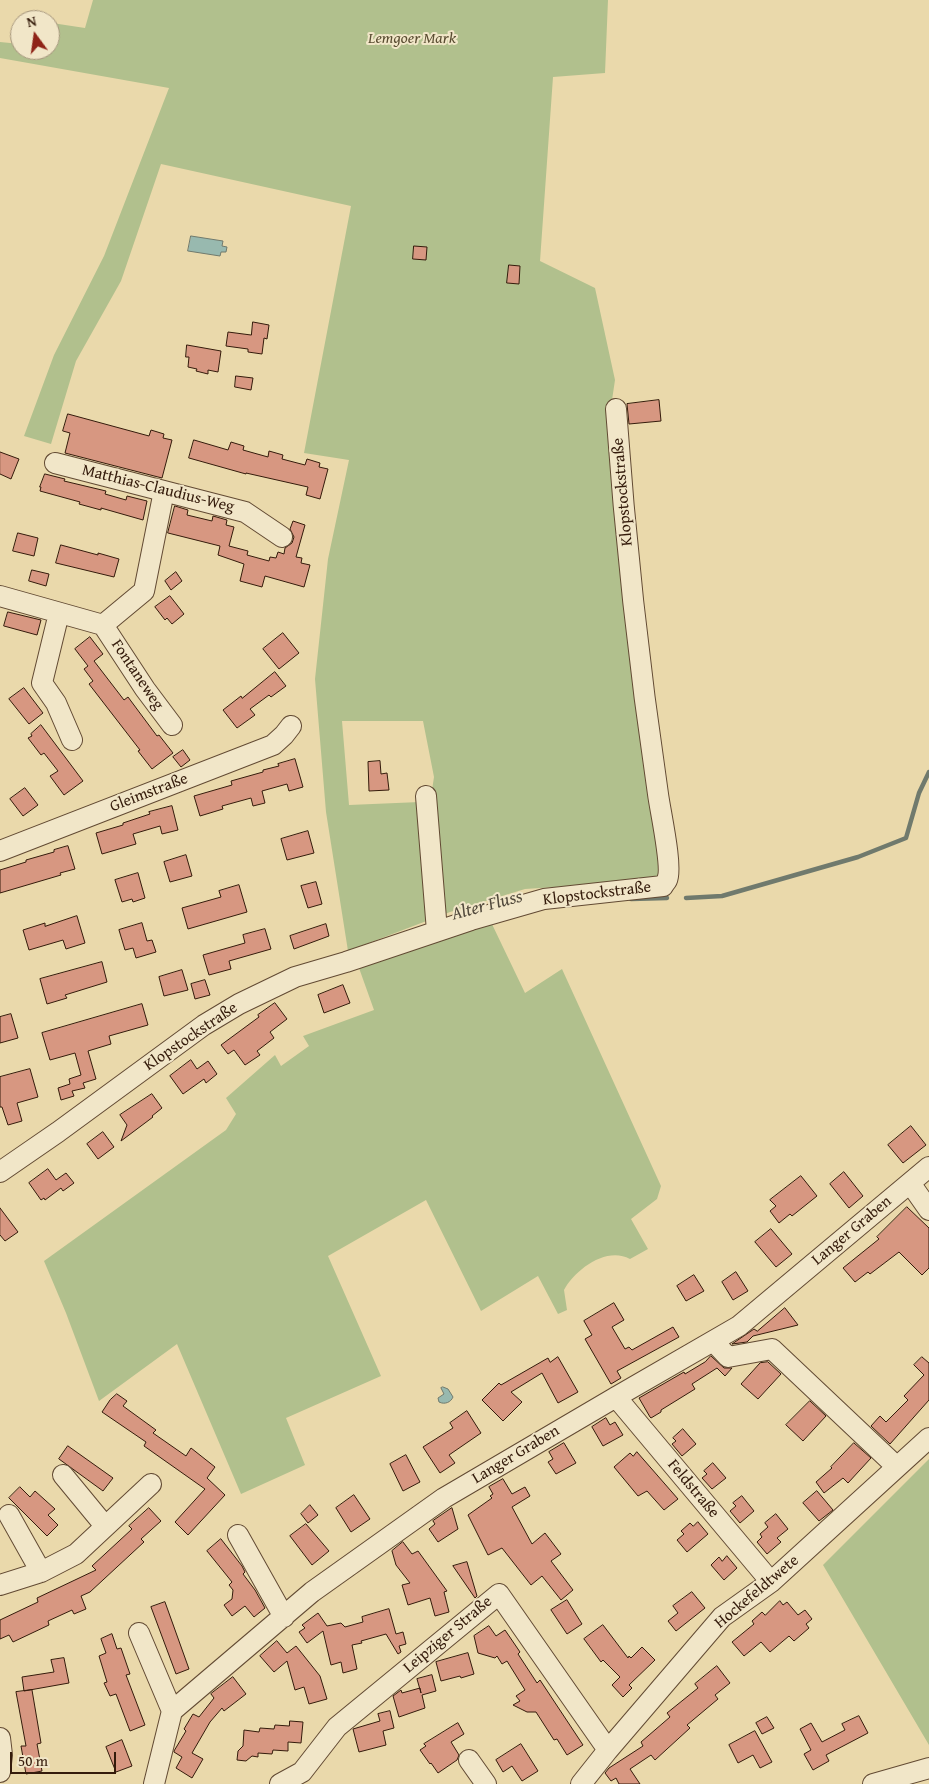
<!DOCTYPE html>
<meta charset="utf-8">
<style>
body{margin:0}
#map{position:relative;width:929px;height:1784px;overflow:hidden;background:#ead9ab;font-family:"Gentium Book Plus",serif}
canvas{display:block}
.north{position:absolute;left:10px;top:10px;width:50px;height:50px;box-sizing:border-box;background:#f1e6c8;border:1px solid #a5957c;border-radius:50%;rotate:346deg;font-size:14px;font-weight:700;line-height:20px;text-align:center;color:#341b0b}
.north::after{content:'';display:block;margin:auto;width:18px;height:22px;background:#8f2418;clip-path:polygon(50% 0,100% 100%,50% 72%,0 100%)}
.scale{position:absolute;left:10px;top:1752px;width:106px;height:22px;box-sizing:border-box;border:2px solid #341b0b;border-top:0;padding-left:6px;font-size:15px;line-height:18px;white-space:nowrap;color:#341b0b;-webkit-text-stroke:4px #f1e6c8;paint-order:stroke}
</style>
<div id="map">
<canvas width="929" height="1784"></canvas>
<div class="north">N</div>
<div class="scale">50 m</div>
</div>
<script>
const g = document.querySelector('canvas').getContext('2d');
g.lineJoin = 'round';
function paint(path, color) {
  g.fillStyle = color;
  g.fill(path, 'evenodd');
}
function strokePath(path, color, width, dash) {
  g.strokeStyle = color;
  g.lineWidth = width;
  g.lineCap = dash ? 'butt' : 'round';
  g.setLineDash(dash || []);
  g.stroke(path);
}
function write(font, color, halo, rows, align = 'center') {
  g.font = font + ' "Gentium Book Plus",serif';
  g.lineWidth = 4;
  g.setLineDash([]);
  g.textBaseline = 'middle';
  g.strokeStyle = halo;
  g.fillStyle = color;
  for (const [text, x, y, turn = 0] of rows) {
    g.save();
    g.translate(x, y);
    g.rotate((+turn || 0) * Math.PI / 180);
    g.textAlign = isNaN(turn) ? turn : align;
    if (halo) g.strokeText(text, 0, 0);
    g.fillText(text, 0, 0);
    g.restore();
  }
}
const green = new Path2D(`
 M93,0H608L605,73L553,77L540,261L595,288L615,380L608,427L660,876L587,885L525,889L450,912L348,951L326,812L315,679L328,559L349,460L304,453L351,206L161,164L121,281L76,361L51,444L24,436L54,355L104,256L169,88L0,58V42L20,44V50H50V25L52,23L85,28ZM342,721H423L434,777L430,803L420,802L349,805Z
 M490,920L525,993L562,969L661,1186L657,1199L631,1219L648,1249L630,1259C606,1246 575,1270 564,1290L567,1310L558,1314L538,1276L481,1311L426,1200L328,1256L381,1376L286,1418L305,1465L241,1494L177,1344L99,1401L66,1313L44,1261L226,1130L236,1114L226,1098L275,1055L281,1066L309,1046L303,1036L374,1010L359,968Z
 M929,1459V1745L823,1565Z`);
const water = new Path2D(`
 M191,236L223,241L222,246L227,247L226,252H221L220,256L188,251Z
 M443,1387L448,1389L453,1397C451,1402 445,1405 439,1402L438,1398L444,1394L441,1388Z`);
const stream = new Path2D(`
 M686,898L722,896L858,857L906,838L919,793L929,772
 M631,899L667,898`);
const building = new Path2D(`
 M414,246L427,247L426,260L413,259Z
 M509,265L520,266L519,284L507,283Z
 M253,322L269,325L267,339L264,338L262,354L248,352V349L226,346L228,332L251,335Z
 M187,345L221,351L218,372L208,370V374L196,371L197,369L188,367L189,357H186Z
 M236,376L253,378L251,390L235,387Z
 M659,400L661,421L629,424L627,404Z
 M68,414L149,436L151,430L164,434L163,438L172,440L162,478L65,453L70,433L63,431Z
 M194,440L228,450L231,442L244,446L243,450L268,457L269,451L283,455L282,459L305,465L307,459L320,463L319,467L328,469L320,499L306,495L308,487L246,473V474L189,458Z
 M0,452L19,459L11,479L0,474Z
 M45,474L65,479L64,481L106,491L105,494L126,500L127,496L147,501L143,520L101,508V510L79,504L80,502L40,491L41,487H40Z
 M175,506L188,510L187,515L212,521L213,516L227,520L226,525L234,527L229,546L248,551L247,555L269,561L270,557L276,558L278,552L284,554L285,548L292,543L294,537L290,529L293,521L305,525L296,557L302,558L301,563L310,565L304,587L265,576L262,587L240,581L244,564L218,555L220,546L168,533Z
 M18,533L38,538L34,556L13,551Z
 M61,545L98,555V553L119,559L114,577L56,563Z
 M32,570L49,574L46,586L29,581Z
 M176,572L182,581L171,590L165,581Z
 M170,596L184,614L172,624L167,618L165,620L155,607Z
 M8,612L41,620L37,635L4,626Z
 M283,633L299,653L279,669L263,649Z
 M90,637L103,654L94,661L124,700L128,697L157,736L159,735L173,753L152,769L138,751L140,750L89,684L93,681L84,669L88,666L75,649Z
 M275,672L286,686L271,697L269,695L250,709L255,715L237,728L223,710L241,696L242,698Z
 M24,688L43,713L29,724L9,699Z
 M41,725L83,781L64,795L50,776L58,771L44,753L41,755L28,738L32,736L31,734Z
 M183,750L190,760L181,767L173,757Z
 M295,759L303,787L289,791L287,784L262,791L265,803L253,806L251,798L222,806L223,809L200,816L194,796L232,785L231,781L263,772V770L279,766L278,764Z
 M380,761L381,774L387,773L389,790L369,791L368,762Z
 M25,788L38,805L23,816L10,799Z
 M172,806L178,830L162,834L160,826L133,834L136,844L102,854L96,833L123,825V823L150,814L149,812Z
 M308,831L314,853L287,860L281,839Z
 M68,846L75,869L60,873L61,875L0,893V870L26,862V860L54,852V850Z
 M186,855L192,876L170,882L164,862Z
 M138,873L145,898L133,902L132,899L122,902L115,880Z
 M316,882L322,904L308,908L301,886Z
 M239,885L247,912L188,929L182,908L221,897L219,891Z
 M77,916L85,943L66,949L63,940L29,950L23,930L45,923V926Z
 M142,923L147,941L152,940L156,952L136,958L133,948L125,950L119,930Z
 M326,924L329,936L294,949L290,936Z
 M265,929L271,949L229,961L231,969L209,975L203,955L245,943L243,935Z
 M102,962L107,982L65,995L67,998L47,1004L40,979Z
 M182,970L188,990L164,996L159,977Z
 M205,980L210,995L195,999L191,984Z
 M343,985L350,1003L324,1013L318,995Z
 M275,1003L287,1019L270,1032L274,1038L257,1051L260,1055L245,1065L234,1050L228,1054L221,1045L259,1017L258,1015Z
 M142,1004L148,1025L109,1036L111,1044L88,1051L96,1079L83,1083L85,1088L72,1091L74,1096L61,1100L58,1088L70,1084L69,1079L81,1075L75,1053L50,1060L42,1033Z
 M11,1014L18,1038L0,1043V1017Z
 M191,1060L197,1069L208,1061L217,1074L206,1083L204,1079L183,1094L170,1076Z
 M30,1069L38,1097L17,1103L22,1121L8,1125L2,1107H0V1077Z
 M152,1094L162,1108L152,1116L153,1117L121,1141L127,1125L120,1115Z
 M911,1126L926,1145L903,1163L888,1145Z
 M103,1132L114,1147L98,1159L87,1144Z
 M48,1169L56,1180L66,1173L74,1183L63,1191L61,1188L45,1200L44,1198L41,1200L29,1183Z
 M844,1172L863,1196L849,1208L830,1184Z
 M801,1176L817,1196L792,1216L790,1214L779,1223L770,1211L776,1206L770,1200Z
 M907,1207L929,1228V1268L922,1275L899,1252L870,1274L868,1272L855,1282L843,1268L879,1239L877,1237Z
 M0,1208L18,1232L5,1241L0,1235Z
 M771,1229L792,1254L776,1267L755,1242Z
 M736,1272L748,1291L733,1300L722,1282Z
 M694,1275L704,1291L686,1301L677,1286Z
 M614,1303L624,1320L612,1327L625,1349L629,1347L632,1350L673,1327L679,1337L617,1371L621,1378L611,1384L585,1339L592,1335L584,1321Z
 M785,1308L798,1325L753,1336L747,1342L732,1344L754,1329L757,1331Z
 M711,1356L724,1368H732L725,1376L717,1368L692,1384L695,1389L661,1410V1412L651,1418L650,1417L639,1398L684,1372L685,1374L705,1362Z
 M558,1357L578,1392L558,1403L542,1373L511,1392L522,1402L503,1421L482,1400L499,1383L501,1385L548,1358L550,1362Z
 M922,1357L929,1363V1400L890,1444L871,1426L880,1416L886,1422L908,1400L904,1396L924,1375L914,1365Z
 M768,1362L781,1374L758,1399L741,1384L760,1363Z
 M117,1394L127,1401L123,1406L156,1430L153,1433L186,1456L191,1448L215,1467L207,1478L225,1495L188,1535L175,1522L205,1489L144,1446L146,1442L102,1412L110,1400Z
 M810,1401L826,1416L803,1441L786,1425Z
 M467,1411L481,1433L449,1455L455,1463L440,1473L423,1447L453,1428L450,1423Z
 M606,1418L610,1425L615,1422L623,1435L603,1446L592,1427Z
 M683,1429L696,1444L682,1456L672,1444L676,1441L673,1438Z
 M564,1443L576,1463L556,1474L548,1462L553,1459L549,1452Z
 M854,1443L871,1458L848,1483L843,1478L824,1493L816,1482L832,1468L831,1467Z
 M68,1446L113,1478L103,1491L59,1459Z
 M637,1452L678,1499L664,1510L647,1491L638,1496L614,1467L630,1453L633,1456Z
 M406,1455L420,1482L403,1491L390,1464Z
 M713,1463L726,1478L712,1489L702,1478L707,1474L704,1471Z
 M503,1479L512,1494L525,1487L530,1496L512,1507L532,1544L545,1533L561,1554L551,1561L573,1590L561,1600L542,1576L531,1585L502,1548L488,1555L468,1515L492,1498L490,1496L493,1494L489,1487Z
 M20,1487L30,1497L35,1491L55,1509L48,1515L58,1525L47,1536L9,1498Z
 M817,1491L833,1510L819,1521L803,1503Z
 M354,1495L370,1519L351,1532L336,1508Z
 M742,1496L754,1511L740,1523L730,1511L736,1506L733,1503Z
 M310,1505L318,1515L308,1523L301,1514Z
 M149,1508L161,1521L141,1539L144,1542L90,1592L81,1596L86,1609L74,1614L72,1610L48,1621L49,1625L13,1642L9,1635L0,1639V1620L38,1602L37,1598L96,1570L92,1566L132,1529L129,1526Z
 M452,1508L458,1529L438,1542L429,1529L435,1524L433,1521Z
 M776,1514L788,1529L777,1538L781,1542L767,1554L757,1542L762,1537L760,1534L768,1527L765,1523Z
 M698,1522L708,1534L687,1552L677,1540L684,1534L681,1531L690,1523L693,1526Z
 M306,1524L329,1551L312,1565L290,1536Z
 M221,1539L242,1566L245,1572L243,1574L255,1590L265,1608L254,1617L245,1606L232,1616L224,1605L232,1599L233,1590L229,1585L232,1582L207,1551Z
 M403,1542L412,1554L418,1551L447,1591L444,1592L449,1612L435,1616L430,1598L408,1605L402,1585L410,1583L396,1565L392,1551Z
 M727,1556L737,1568L724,1580L711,1565L719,1557L722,1561Z
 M467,1562L477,1596L475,1598L453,1566Z
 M692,1592L705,1608L676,1631L668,1621L678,1613L673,1606Z
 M567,1600L582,1624L567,1634L551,1610Z
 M780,1601L783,1605L787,1602L798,1615L805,1610L812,1619L806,1624L809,1628L794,1641L789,1636L770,1652L761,1642L744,1656L732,1642L754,1624L752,1621L762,1612L765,1615Z
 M165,1602L189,1669L176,1674L151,1607Z
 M389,1609L396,1634L403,1632L406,1644L399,1646L401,1652L398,1654L386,1634L361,1641L362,1643L352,1645L357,1669L343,1673L341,1662L331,1665L323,1631L307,1643L299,1632L305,1628L302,1625L318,1613L327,1626L341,1623L345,1627L363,1622L362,1617Z
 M603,1625L628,1658L629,1656L631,1658L642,1647L655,1660L629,1685L632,1688L623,1697L612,1685L620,1677L603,1660L601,1662L584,1639Z
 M489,1626L496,1636L505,1630L520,1652L518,1654L537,1683L540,1680L583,1745L567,1755L557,1739L554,1740L536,1712H527L513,1705L520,1701L516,1696L525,1690L507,1661L502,1664L497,1656L495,1658L478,1653L474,1636Z
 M112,1634L117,1649L121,1648L130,1674L126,1675L145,1725L130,1731L116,1694L110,1696L104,1683L107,1682L99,1656L106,1653L101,1639Z
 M277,1641L287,1653L296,1646L320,1676L327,1699L309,1704L304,1687L295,1690L287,1661L274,1672L260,1656Z
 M468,1653L474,1674L461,1678L460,1676L441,1681L436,1662Z
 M64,1658L69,1683L24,1691L22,1677L54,1672L51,1660Z
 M717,1666L730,1683L715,1695L718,1699L687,1725L690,1728L655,1760L651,1755L630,1769L640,1784H619L616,1778L611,1781L605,1773L609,1768L643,1746L641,1742L670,1717L667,1713L698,1688L695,1684Z
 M432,1675L436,1691L422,1695L425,1708L399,1717L393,1696L401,1690L402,1693L420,1688L421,1693L417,1679Z
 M233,1677L246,1694L224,1711L222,1708L210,1722L192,1753L203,1759L192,1778L176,1768L182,1757L174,1752V1751L186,1731L184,1729L193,1714L199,1717L214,1698L211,1694Z
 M32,1690L41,1743L37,1744L42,1771L26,1774L21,1746H26L16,1692Z
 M390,1711L394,1728L383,1731L386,1745L359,1752L353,1729L380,1721L378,1714Z
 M859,1716L868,1733L826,1755L829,1761L813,1770L804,1754L811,1750L800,1729L811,1723L822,1742L845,1730L842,1724Z
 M767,1717L774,1728L762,1734L756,1723Z
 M290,1721L303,1722L301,1743L288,1742V1751L273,1750L272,1754L258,1753V1757L252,1756L246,1761L237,1760L238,1751L243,1746L244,1730L259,1732L260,1728L274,1729L275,1725L289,1726Z
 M458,1723L464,1734L451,1742L459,1755L457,1760L438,1773L431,1763L430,1764L420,1750L426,1746L424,1744Z
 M755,1731L772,1762L760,1768L753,1755L738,1763L729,1745Z
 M122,1740L132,1766L116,1772L106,1747Z
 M521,1744L538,1771L522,1781L512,1766L503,1772L496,1760Z`);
const minor = new Path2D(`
 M55,463L245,512L282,537
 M0,596L103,625L145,689L172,725
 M59,613L42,683L56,703L72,740
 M103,625L144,591L164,491
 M426,796L437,931
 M0,851L273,745L284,735L291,726
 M0,1172L58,1132L204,1025L239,1004L295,977L346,962L471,920L544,899L663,886C664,884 666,882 667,880C673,868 660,810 658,794C639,666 625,538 616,409
 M910,1183L929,1210
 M713,1341L728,1357L772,1349L897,1467
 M616,1397L771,1582
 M63,1475L105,1526
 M9,1515L41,1572
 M238,1535L284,1617
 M0,1585L41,1572L76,1554L151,1484
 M139,1633L172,1711
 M0,1738L2,1755L0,1772
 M469,1760L486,1784
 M154,1784L172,1711L312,1592L444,1498L616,1397L739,1326L929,1167
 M280,1784L302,1772L337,1727L499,1594L608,1750
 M581,1784L608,1750L722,1617L771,1582L929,1438
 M873,1784L929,1768`);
const parkNames = [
 ["Lemgoer Mark",412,39]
];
const streetNames = [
 ["Matthias-Claudius-Weg",158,489,14],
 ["Klopstockstraße",623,492,-95],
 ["Fontaneweg",137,675,56],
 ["Gleimstraße",149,793,-21],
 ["Klopstockstraße",597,894,-7],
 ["Klopstockstraße",191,1037,-34],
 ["Langer Graben",852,1231,-40],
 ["Langer Graben",516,1455,-31],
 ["Feldstraße",693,1489,50],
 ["Hockefeldtwete",757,1592,-40],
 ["Leipziger Straße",448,1635,-40]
];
const waterNames = [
 ["Alter Fluss",487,906,-15]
];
paint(green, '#b1c08d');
paint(water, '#98b9af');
strokePath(water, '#707a6d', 1);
strokePath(stream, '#707a6d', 4.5);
paint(building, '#d79781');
strokePath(building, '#341b0b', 1);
strokePath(minor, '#624a33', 22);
strokePath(minor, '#f1e6c8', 20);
write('italic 16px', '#5a4d32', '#f1e6c8', parkNames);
write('16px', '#341b0b', '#f1e6c8', streetNames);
write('italic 18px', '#524a3c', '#f1e6c8', waterNames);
</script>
